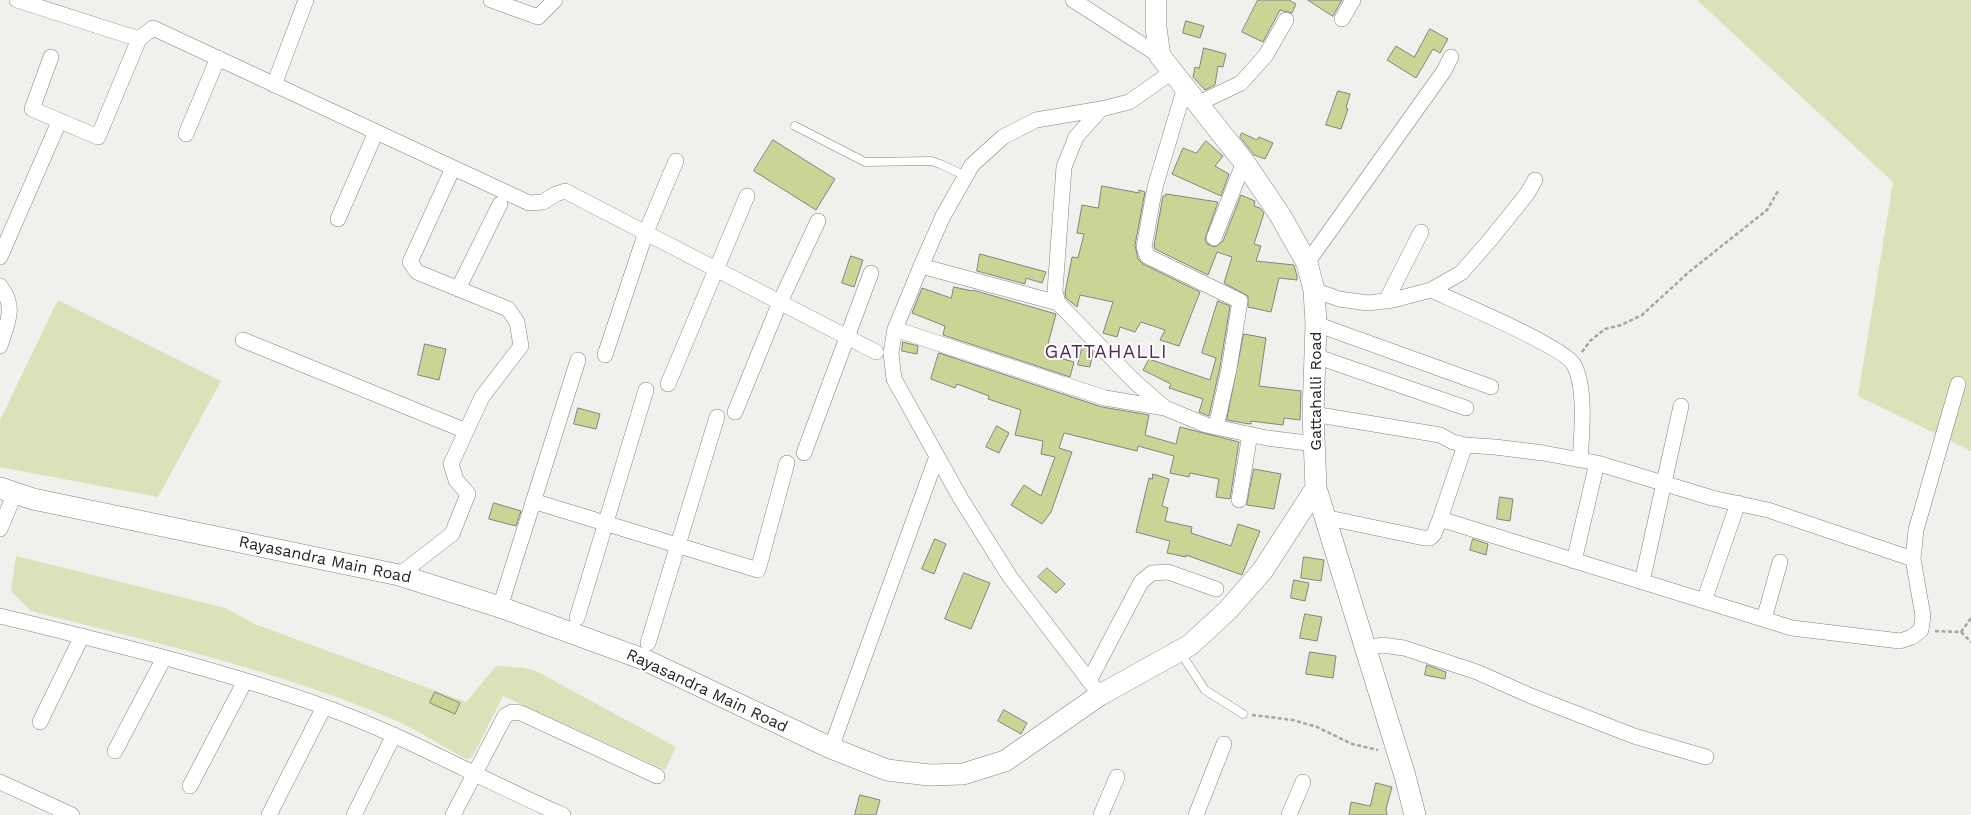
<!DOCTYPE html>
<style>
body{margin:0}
canvas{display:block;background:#f0f1ed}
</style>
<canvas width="1971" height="815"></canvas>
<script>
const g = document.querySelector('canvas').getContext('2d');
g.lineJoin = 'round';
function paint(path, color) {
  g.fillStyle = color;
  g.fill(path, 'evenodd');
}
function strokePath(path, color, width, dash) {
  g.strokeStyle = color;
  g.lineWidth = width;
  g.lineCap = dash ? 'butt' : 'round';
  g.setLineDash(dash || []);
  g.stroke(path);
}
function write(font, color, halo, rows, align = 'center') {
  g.font = font + ' "Work Sans",sans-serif';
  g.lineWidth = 4;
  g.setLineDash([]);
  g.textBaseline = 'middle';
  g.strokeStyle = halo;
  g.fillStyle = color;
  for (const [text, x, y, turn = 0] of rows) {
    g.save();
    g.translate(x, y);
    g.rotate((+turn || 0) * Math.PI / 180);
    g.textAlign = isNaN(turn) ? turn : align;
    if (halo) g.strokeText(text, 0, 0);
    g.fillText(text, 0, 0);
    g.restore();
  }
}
const green = new Path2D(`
 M1697,0H1971V451L1858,396L1893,182Z
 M58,300L221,381L158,497L0,467V420Z
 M16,556L225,608L255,624L466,702L496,666L525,668L536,671L676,747L665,770L503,696L473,756L469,759L464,758C440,745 416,729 390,718C274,669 152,642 31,611L11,591Z`);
const building = new Path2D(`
 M1258,0H1289L1296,4L1292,13L1280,10L1263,42L1242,32Z
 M1308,0H1342L1333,16Z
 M1186,21L1204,26L1200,38L1183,33Z
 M1430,29L1448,39L1440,53L1433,49L1416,78L1387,60L1396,46L1414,57Z
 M1204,48L1226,54L1223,67L1218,66L1215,85L1205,90L1193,77L1195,67L1199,68Z
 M1338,91L1350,94L1346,108L1348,109L1341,129L1326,125Z
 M1242,133L1257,140L1259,137L1273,143L1265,159L1254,155L1240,137Z
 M773,140L835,179L816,210L754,171Z
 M1206,141L1223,156L1215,166L1229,174L1221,196L1172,174L1183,148L1196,153Z
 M1102,186L1139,193V190L1145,192L1135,245L1138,259L1143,264L1200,292L1179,346L1160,340L1165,330L1141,322L1135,332L1120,327L1117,337L1103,333L1113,302L1080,295L1077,307L1066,298L1065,293L1072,257L1078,258L1084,234L1077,233L1082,205L1098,208Z
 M1166,194L1218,202L1205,239L1207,244L1215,247L1223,241L1241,195L1255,201L1254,206L1260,208L1264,213L1254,244L1261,246L1256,261L1294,265L1297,276V280L1279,278L1271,312L1248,307V296L1224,283L1232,257L1217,252L1208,275L1155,249L1154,246L1163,196H1165Z
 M980,254L1046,272L1042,283L1026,278L1025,284L977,271Z
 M851,256L863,260L854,287L842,283Z
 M954,287L972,291L973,290L1056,314L1048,344L1052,345L1049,355L1074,362L1070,377L943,335L945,326L912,313L922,288L951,298Z
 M1218,301L1230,306L1220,367L1209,416L1199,412L1203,399L1169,388L1171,384L1143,370L1149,359L1210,380L1216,358L1202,353Z
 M1244,334L1266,338L1259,386L1301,391L1300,420L1284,418L1283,425L1251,421V424L1243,423L1227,420Z
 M903,342L918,346L917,354L902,351Z
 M425,344L446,349L439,380L418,375Z
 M1082,348L1090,349L1093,352L1090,367L1078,365Z
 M939,353L1102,407L1149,415L1145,435L1176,444L1180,427L1239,442L1230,499L1216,497L1219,479L1190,473L1189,477L1170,473L1174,456L1138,446L1137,451L1064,433L1059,448L1072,452L1051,512L1042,524L1011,505L1024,485L1041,496L1055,457L1041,454L1043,441L1015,435L1021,410L988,399L989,396L957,384L955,388L931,379Z
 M578,408L600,414L596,429L574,424Z
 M997,426L1009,433L999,453L986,447Z
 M1254,469L1281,474L1274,509L1247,505Z
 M1153,474L1169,479L1162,506L1168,508L1165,521L1192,527L1191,533L1231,546L1238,524L1260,531L1242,575L1186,555V557L1167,553L1170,541L1136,532L1149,478L1152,479Z
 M1500,497L1513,499L1510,521L1497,519Z
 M494,503L521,511L516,526L489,519Z
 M935,539L946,544L934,574L922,569Z
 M1473,539L1488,544L1486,555L1470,550Z
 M1304,557L1324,560L1321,581L1301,578Z
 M1047,568L1065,584L1056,593L1038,577Z
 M964,573L990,583L971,629L945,619Z
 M1294,580L1309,583L1305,601L1291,598Z
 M1305,614L1322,617L1317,641L1300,638Z
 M1310,652L1336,656L1333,678L1306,674Z
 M1427,665L1446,672L1445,679L1425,675Z
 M435,692L460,703L455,714L430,703Z
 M1004,710L1027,723L1021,734L998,721Z
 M1376,783L1392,787L1386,809L1387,815H1349L1351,802L1370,806Z
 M860,795L880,800L876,815H855Z`);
const path = new Path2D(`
 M1582,352L1590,341L1605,329L1621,325L1642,315L1689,272L1767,210L1778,191
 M1935,631L1961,632L1971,618
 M1961,632L1971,642
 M1252,715L1293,720L1317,727L1352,744L1378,750`);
const lane = new Path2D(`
 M795,126L865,162L931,161L940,164L966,176
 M1180,652L1205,690L1243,714`);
const street = new Path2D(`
 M17,0L139,39L153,28L529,203L543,202L556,194L565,191L876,352
 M491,0L538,17L555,0
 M1073,0L1160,56
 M1342,19L1353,0
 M51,57L32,109L98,137L139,39
 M1172,72L1129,102L1101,109L1076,137L1064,167L1055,291L1058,303L1134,381L1165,408L1206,425L1267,438L1315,444
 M274,85L306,0
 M1185,87L1155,187L1144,247L1147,256L1240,301L1229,369L1216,427
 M1197,104L1241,83L1266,55L1286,20
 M186,134L218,58
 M338,219L376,132
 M1214,238L1244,162
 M0,257L59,122
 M1307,263L1444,71L1451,57
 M921,266L1058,303
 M0,286C17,307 7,323 0,346
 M458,289L500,204
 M1314,290L1339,299L1368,303L1393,300L1431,290L1461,273L1490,240L1527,194L1535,180
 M1431,290C1455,301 1565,347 1574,365C1586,387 1582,434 1580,460
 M1386,301L1421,232
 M1316,324L1491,387
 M895,329L1105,398L1165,408
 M243,340L466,431
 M605,355L646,232L676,161
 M1315,356L1466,408
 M668,384L747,196
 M735,412L780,302L818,221
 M1313,414L1440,435L1453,442L1465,445L1495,447L1543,453L1597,463L1712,498L1768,510L1913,559
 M804,453L871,273
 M1239,500L1250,434
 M533,501L758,570L787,463
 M1324,517L1424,538H1430L1434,534L1440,519L1792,628L1900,641L1912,637L1921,630L1923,616L1913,559L1916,530L1958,384
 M1440,519L1465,445
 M0,529L15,493
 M1574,561L1597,463
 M399,575L452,534L468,494L456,480L451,464L482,397L521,346L517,322L508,309L417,272L410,262L453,168
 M1642,582L1681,406
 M1704,601L1738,503
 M500,607L578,360
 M0,616C109,643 219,669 325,707C408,737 482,780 563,815
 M577,618L646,390
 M1764,619L1780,562
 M648,643L717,417
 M1365,649L1382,645L1404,648L1477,672L1531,696L1634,736L1706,757
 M1089,681L1141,582L1152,573L1168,572L1216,589
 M1100,695L1010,577L961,499L894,379L891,353L895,329L921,266L943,216L972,165L1003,137L1036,120L1101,109
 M40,722L82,636
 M831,748L937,456
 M115,751L164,658
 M0,782L72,815
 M190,786L245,681
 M269,815L324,707
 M354,815L394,735
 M453,815L505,716L512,712L521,713L657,776
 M1101,815L1117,777
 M1196,815L1224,744
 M1289,815L1303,782`);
const secondary = new Path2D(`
 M1156,0V28L1160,56L1244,162L1280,215L1307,263L1314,290L1316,324L1313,414L1316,488L1405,776L1415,815
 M0,488L33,499L399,575L500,607L643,659L831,748L887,770L929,775L963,774L1005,761L1100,695L1190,645L1228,610L1263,570L1316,488`);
const streetNames = [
 ["Gattahalli Road",1316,391,-90],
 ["Rayasandra Main Road",325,560,12],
 ["Rayasandra Main Road",707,691,25]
];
const quarterNames = [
 ["GATTAHALLI",1106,352]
];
paint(green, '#dae2ba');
paint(building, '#cad595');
strokePath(building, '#838480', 1);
strokePath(lane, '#82837f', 9);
strokePath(street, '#82837f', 16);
strokePath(secondary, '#82837f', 22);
strokePath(path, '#a5a5a2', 2.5, [4, 2.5]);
strokePath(lane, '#fff', 8);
strokePath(street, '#fff', 15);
strokePath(secondary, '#fff', 21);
write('16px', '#232321', '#fff', streetNames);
g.letterSpacing = '1px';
write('19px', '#572758', '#fff', quarterNames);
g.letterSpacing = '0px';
</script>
